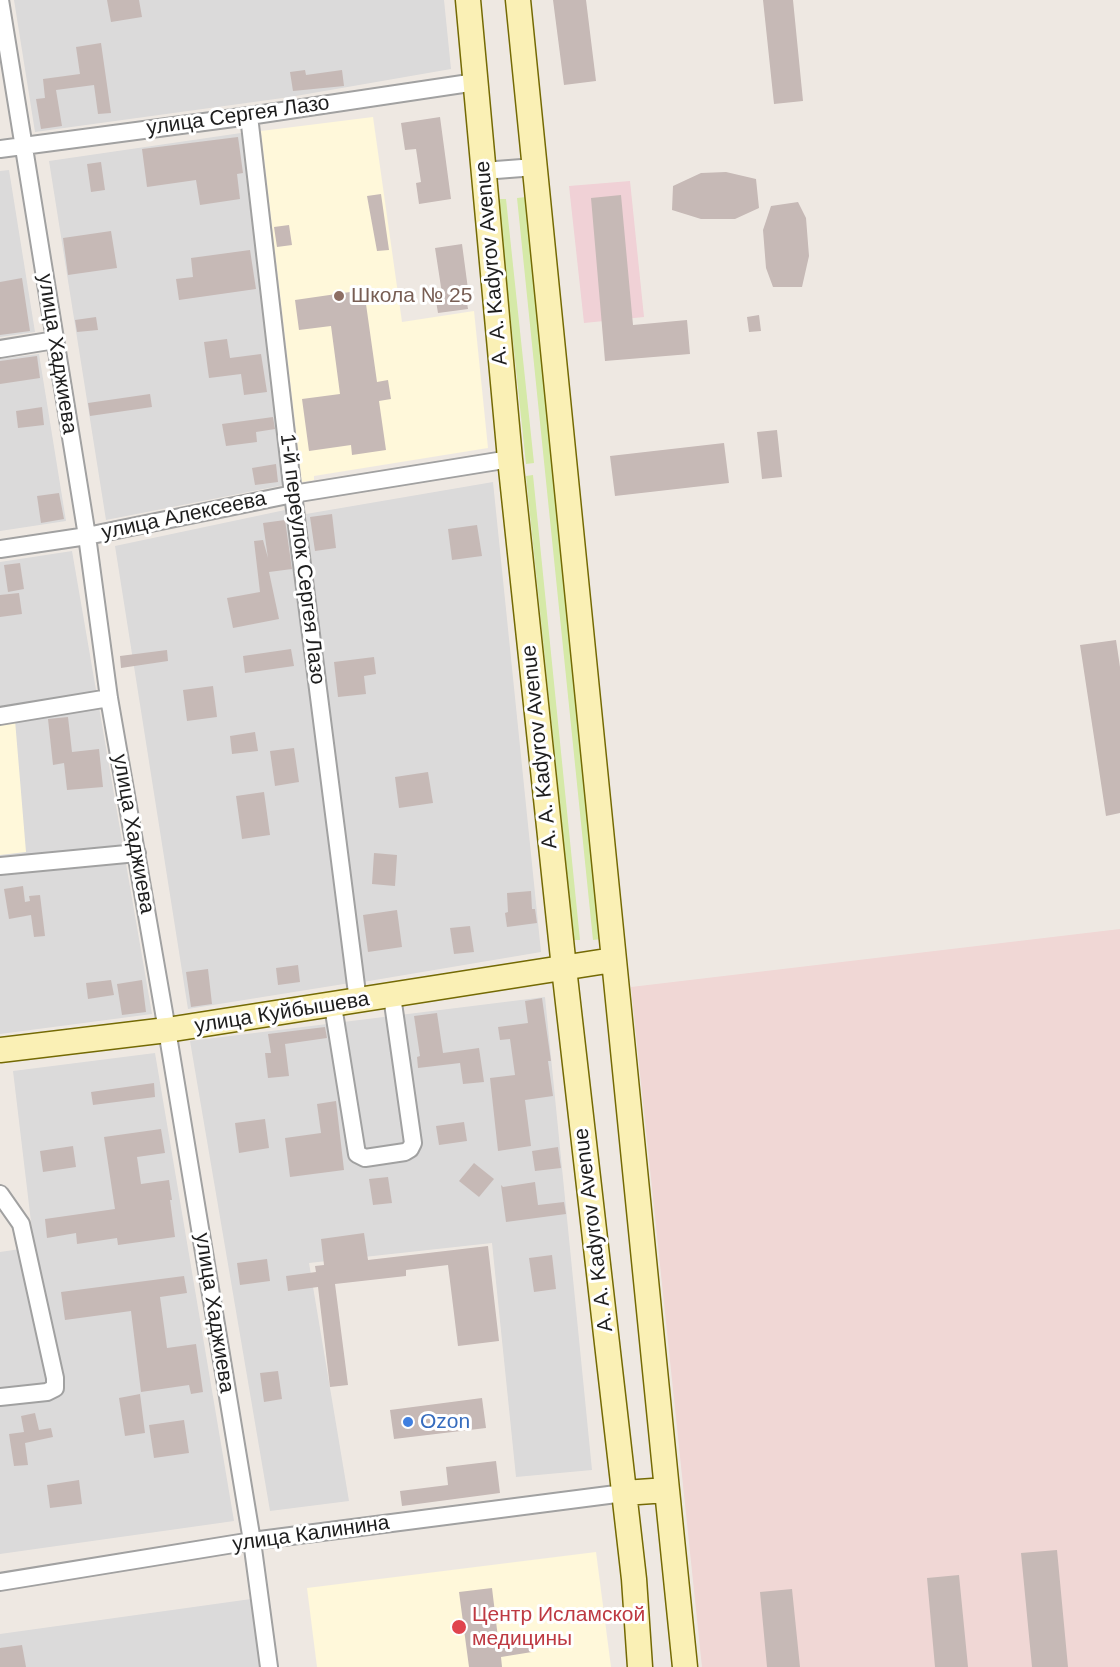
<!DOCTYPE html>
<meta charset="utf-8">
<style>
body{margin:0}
canvas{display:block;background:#eee8e2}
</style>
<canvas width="1120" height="1667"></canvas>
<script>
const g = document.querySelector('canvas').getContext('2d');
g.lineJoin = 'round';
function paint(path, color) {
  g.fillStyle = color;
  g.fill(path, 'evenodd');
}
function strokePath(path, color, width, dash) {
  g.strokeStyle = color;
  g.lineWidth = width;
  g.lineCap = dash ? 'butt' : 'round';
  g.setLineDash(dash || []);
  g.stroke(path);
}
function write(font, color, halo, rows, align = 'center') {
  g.font = font + ' Helvetica,sans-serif';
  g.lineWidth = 6;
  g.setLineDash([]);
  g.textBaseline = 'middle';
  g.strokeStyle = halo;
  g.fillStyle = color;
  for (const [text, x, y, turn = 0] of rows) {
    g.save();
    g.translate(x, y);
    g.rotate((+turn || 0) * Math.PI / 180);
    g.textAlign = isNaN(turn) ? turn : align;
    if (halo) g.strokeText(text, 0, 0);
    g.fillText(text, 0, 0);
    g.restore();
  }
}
const residential = new Path2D(`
 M14,0H444L451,69L290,97L35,132Z
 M241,133L284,485L106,520L49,161Z
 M9,170L35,332L0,337V171Z
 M39,354L66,521L0,531V359Z
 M493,482L541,952L363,982L306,514Z
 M285,510L350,983L188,1009L115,546Z
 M72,551L152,1014L0,1034V562Z
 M545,997L592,1470L516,1477L492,1243L309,1263L349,1501L270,1511L190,1041Z
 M155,1053L234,1521L0,1554V1252L34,1247L13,1071Z
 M251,1599L262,1667H0V1634Z`);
const commercial = new Path2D(`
 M630,181L644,317L584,323L569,186Z`);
const education = new Path2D(`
 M373,117L402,322L474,311L488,448L314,476V480L302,482L261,131Z
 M15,720L26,852L0,855V723Z
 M596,1552L611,1667H317L307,1588Z`);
const military = new Path2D(`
 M1120,929V1667H702L631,987Z`);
const grass = new Path2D(`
 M526,197L601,939L593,940L517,198Z
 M498,199H506L534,463L526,464Z
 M533,475L580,940H574L526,476Z`);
const building = new Path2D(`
 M107,0H139L142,17L111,22Z
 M553,0H586L596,81L564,85Z
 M763,0H793L803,101L774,104Z
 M101,43L111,113L98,114L94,85L56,90L62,126L41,129L36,99L45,98L43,79L80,74L76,47Z
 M305,70L306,75L342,70L344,86L293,91L290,72Z
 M440,117L451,199L419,204L416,183L421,182L416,149L405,150L401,123Z
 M238,137L243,173L237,174L240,199L200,205L196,180L147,187L142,149Z
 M101,162L105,190L91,192L87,164Z
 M726,172L756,179L759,208L735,219H701L672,210L673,186L701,173Z
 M381,194L389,250L377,251L367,196Z
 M621,195L633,325L687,320L690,354L605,361L591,198Z
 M798,202L806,218L809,256L802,287H773L766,268L763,230L771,206Z
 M289,225L292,245L277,247L274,227Z
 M111,231L117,268L68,275L63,238Z
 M462,244L468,289L465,290L468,309L438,313L436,301L443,300L435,248Z
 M250,250L256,289L179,300L176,279L193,277L191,258Z
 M22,278L30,331L0,335V282Z
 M364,290L377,382L388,380L391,399L379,401L386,450L352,455L351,445L309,451L302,399L340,394L331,326L299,330L295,300Z
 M759,315L761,331L749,332L747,317Z
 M96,317L98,330L77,332L75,320Z
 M227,339L230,358L261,354L267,392L244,395L241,374L209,378L204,342Z
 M37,356L40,378L0,384V361Z
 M150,394L152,407L90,416L88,403Z
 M42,407L44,425L18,428L16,411Z
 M273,417L275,429L256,432L257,442L226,446L222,424Z
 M777,430L782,477L762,479L757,432Z
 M724,443L729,483L615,496L610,456Z
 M276,464L278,482L255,485L252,468Z
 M59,493L64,519L41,523L37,496Z
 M332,514L336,548L315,551L310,517Z
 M285,520L292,569L269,572L279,619L233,628L227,598L260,592L254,541L263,540L268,558L263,523Z
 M477,525L482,556L452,560L448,529Z
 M20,563L24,589L8,592L4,565Z
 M19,593L22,614L0,617V595Z
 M1116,640L1120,667V813L1106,816L1080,645Z
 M291,649L294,666L245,673L243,656Z
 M167,650L168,661L121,668L120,656Z
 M374,657L376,674L364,676L366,694L338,697L334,662Z
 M213,686L217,717L187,721L183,690Z
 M68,717L72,752L99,749L103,787L67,790L64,763L53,765L48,719Z
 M255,732L258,751L232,754L230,736Z
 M294,748L299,782L275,786L270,751Z
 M428,772L433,803L399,808L395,777Z
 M264,792L270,835L242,839L236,796Z
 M374,853L397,855L395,886L372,884Z
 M23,886L25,902L30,901L29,896L40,895L45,936L34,937L31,915L9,919L4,889Z
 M531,891L532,909H535L537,923L507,927L505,913L508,912L507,893Z
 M397,910L402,947L368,952L363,915Z
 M470,926L474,952L454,954L450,928Z
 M298,965L300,982L278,985L276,968Z
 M208,969L212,1004L191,1007L186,972Z
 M111,980L114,995L88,999L86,983Z
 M142,980L146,1012L122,1015L117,984Z
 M542,998L551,1061H548L553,1096L525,1100L531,1146L498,1151L490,1078L515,1075L510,1039L500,1040L498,1027L528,1023L525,1001Z
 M437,1013L443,1053L479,1048L484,1082L463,1084L460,1063L418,1068L417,1057L420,1056L414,1016Z
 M325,1027L327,1038L285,1044L289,1076L268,1078L265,1053H271L268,1034Z
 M154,1083L155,1097L93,1105L91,1092Z
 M336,1101L344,1170L290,1177L285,1138L321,1133L317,1104Z
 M265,1119L269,1148L239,1153L235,1123Z
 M464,1122L467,1141L439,1145L436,1126Z
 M161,1129L165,1153L137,1157L141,1184L169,1180L172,1200H170L175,1237L118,1245L117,1238L77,1244L76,1233L47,1238L45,1219L115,1209L104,1137Z
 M73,1146L76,1167L43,1172L40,1151Z
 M558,1147L561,1168L535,1171L532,1151Z
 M474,1163L494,1179L479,1197L459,1181Z
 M388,1177L392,1203L373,1205L369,1179Z
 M535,1182L538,1205L564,1202L566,1214L506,1222L501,1185L503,1187Z
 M364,1233L368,1260L488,1246L499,1341L458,1346L448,1265L406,1270V1276L335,1284L348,1385L330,1387L318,1287L288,1291L286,1276L316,1272L315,1266L324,1265L321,1239Z
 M552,1255L556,1289L534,1292L529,1258Z
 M267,1259L270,1281L240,1285L237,1263Z
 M184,1276L187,1293L160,1297L167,1348L196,1344L203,1392L191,1394L189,1385L141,1392L131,1311L65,1320L61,1292Z
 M278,1371L282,1399L264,1402L260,1373Z
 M140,1394L145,1433L125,1436L119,1398Z
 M482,1398L486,1428L394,1439L390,1410Z
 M35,1413L39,1430L51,1428L53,1437L25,1443L28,1465L14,1466L9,1434L24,1432L21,1416Z
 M184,1420L189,1453L154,1458L149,1425Z
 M496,1461L500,1493L402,1506L400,1491L448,1485L446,1467Z
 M79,1480L82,1504L50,1508L47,1485Z
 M1057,1550L1068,1667H1032L1021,1553Z
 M959,1575L968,1667H935L927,1578Z
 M492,1588L498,1638L530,1634L532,1652L501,1657L502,1667H469L459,1592Z
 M792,1589L800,1667H767L760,1592Z
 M22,1645L26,1667H0V1648Z`);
const street = new Path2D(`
 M0,0L87,536L109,698L167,1030L252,1541L269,1667
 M249,116L293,494L358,1001
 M0,149L249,116L476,82
 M483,171L535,167
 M0,349L55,340
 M0,549L87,536L293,494L510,459
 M0,716L109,698
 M0,866L137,853
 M333,1006L357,1154L365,1158L405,1152L410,1149L413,1143L392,996
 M0,1194L21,1224L55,1378V1388L47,1392L0,1397
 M0,1582L252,1541L624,1493`);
const secondary = new Path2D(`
 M468,0L510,459L564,968L634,1579L640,1667
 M518,0L667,1490
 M0,1050L167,1030L613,960
 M624,1493L667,1490L685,1667`);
const markers = [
 [339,296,6,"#8d6e63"],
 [408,1422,6,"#3f7fe0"],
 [459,1627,8,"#e0444e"]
];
const streetNames = [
 ["улица Сергея Лазо",238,116,-8],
 ["A. A. Kadyrov Avenue",492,263,-95],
 ["улица Хаджиева",57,354,81],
 ["улица Алексеева",184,516,-12],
 ["1-й переулок Сергея Лазо",302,559,83],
 ["A. A. Kadyrov Avenue",540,747,-96],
 ["улица Хаджиева",133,834,80],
 ["улица Куйбышева",282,1013,-9],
 ["A. A. Kadyrov Avenue",594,1230,-97],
 ["улица Хаджиева",214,1313,81],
 ["улица Калинина",311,1534,-8]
];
const educationNames = [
 ["Школа № 25",351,296]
];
const shopNames = [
 ["Ozon",420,1422]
];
const healthNames = [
 ["Центр Исламской",472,1615],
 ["медицины",472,1639]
];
paint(residential, '#dbdada');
paint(commercial, '#f0d1d6');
paint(education, '#fff8da');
paint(military, '#f0d7d5');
paint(grass, '#d5e9a7');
paint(building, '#c6b9b6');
strokePath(street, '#a1a1a1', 20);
strokePath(secondary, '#746a04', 27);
strokePath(street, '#fff', 16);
strokePath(secondary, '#faf0b5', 24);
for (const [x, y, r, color] of markers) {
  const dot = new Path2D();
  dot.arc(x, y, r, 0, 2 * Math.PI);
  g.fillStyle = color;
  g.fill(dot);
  strokePath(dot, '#fff', 2);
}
write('21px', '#1d1d1d', '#fff', streetNames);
write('21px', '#785e54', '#fff', educationNames, 'left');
write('21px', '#366cbe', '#fff', shopNames, 'left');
write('21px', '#be3a42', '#fff', healthNames, 'left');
</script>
